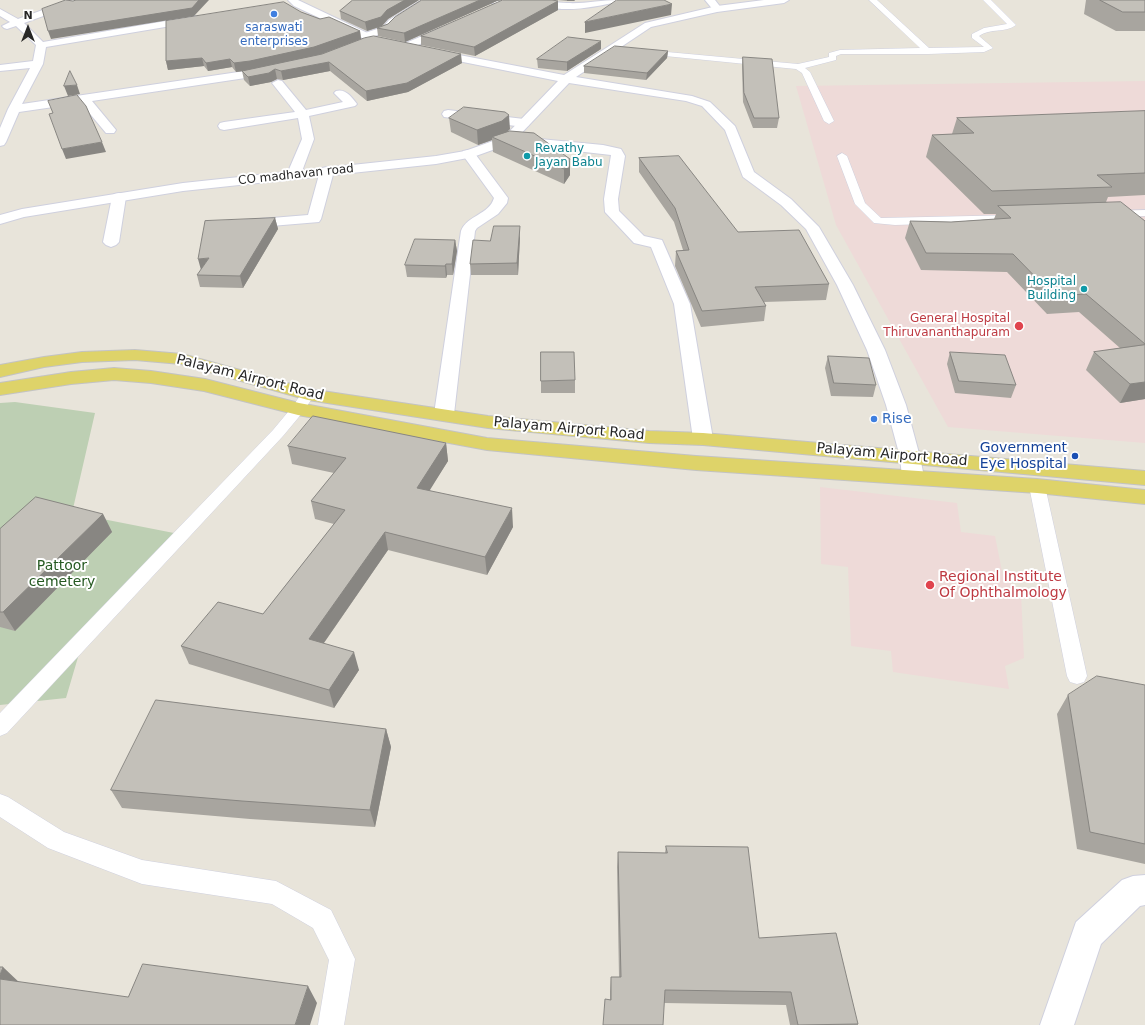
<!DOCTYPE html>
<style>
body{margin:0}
#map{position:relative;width:1145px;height:1025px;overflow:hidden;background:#e8e4da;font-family:"DejaVu Sans",sans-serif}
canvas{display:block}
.north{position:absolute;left:8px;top:8px;width:40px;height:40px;-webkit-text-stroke:3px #fff;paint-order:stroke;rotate:0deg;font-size:11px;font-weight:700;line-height:16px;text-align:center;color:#272727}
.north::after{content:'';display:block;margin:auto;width:14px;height:18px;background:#272727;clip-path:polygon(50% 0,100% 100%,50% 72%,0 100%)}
</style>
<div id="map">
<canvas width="1145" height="1025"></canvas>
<div class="north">N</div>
</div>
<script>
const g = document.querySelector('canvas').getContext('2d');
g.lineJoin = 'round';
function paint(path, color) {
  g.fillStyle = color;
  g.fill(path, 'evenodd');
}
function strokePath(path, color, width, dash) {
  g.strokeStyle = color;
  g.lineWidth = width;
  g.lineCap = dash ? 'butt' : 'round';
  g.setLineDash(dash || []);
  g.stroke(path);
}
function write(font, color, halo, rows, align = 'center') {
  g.font = font + ' "DejaVu Sans",sans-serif';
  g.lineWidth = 4;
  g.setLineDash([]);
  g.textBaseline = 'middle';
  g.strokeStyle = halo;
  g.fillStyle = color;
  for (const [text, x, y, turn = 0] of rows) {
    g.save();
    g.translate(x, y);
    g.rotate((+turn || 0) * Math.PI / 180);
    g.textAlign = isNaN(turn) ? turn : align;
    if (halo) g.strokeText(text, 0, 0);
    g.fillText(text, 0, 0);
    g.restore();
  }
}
const medical = new Path2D(`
 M1145,81V443L948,427L836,225L796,86Z
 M820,487L957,503L961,532L995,536L1003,576L1021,593L1024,658L1005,666L1009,689L893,672L891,651L851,646L848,567L821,564Z`);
const cemetery = new Path2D(`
 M15,402L95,413L72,513L179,534L81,647L66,698L0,705V403Z`);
const service = new Path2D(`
 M869,0H877L929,48L984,47L972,38V34L984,28L1007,24L983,0H991L1016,25C1006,33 990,28 979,36L993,48L984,52L928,54H841L836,56V60L805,68L810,72L834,121L829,124L824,121L802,73L796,69L645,54L641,52L645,50L798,64L829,57V53L840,50L920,48Z
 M842,153L847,156L865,203L881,218L1017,215L1023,218L1017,221L895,225L874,223L855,204L837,156Z
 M1145,210V216L1111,217L1105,214L1111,211Z
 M308,390L313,391L315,394L303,412L283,436L7,733L0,736V713L273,430L293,406L303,391Z
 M1037,481L1043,482L1045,486L1087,676L1084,682L1077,684L1070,682L1067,676L1029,486L1031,482Z
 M0,794L8,797L64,832L142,860L276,881L331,910L355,959L344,1025H318L329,960L313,928L272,904L142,884L48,848L0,817Z`);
const minor = new Path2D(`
 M70,0H84L82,2L24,23L43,42L195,16L200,19L195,22L46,47L43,64L22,104L272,67L277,70L276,72L252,77L92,101L116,130L114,133H106L81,103L19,112L6,142L4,145L0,146V128L8,109L30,68L0,71V65L33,61L36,45L16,26L7,29L4,28L2,26L10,22L0,16V9L18,19Z
 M422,0H433L395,24L389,31L366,39L361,36L362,34L383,27L389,20Z
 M481,0H519L521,2C516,6 486,4 481,0Z
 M535,0C546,0 556,3 567,3C584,4 601,0 618,0L616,2C597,7 550,16 535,0Z
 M705,0H715L722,9L720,11H714Z
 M448,25L451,26L453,28L451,30L409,49L405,50L400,47L401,45Z
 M278,80L282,81L306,110L343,102L334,93L336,91C345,88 352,97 357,104L355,106L309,116L314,139L301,174L299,177H289L287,174L302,139L298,118L224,130L220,129L218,126L220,123L224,122L295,112L272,83Z
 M448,110L524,119L528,120L530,123L528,126L524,127L444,117L442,114L444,111Z
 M519,137L603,145L621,149L625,156L618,199L619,211L644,236L662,240L690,304L713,439L710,443L703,445L696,443L693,439L674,304L651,247L634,243L605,212L604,199L611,155L515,144L513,141L515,138Z
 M468,150L473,151L508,198L507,203L498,214L477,228L475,231L454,414L451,418L444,420L437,418L434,414L461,231C467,215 489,215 494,198L462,154L463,151Z
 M327,167L332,168L334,171L321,219L319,222L247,228L242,227L240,224L242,221L247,220L308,215L320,171L322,168Z
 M119,193L124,194L126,197L119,242L116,245L111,247L106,245L103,242L112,197L114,194Z
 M1145,875V905L1140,906L1101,944L1074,1025H1040L1076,922L1122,880L1133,876Z`);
const tertiary = new Path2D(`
 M288,0H298L378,38L402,43L403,45L398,48L371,42L294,6Z
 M764,0H789L784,3L717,12L651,27L576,77L692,96L710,102L735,126L754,172L791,199L819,227L853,285L885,350L906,405L920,457L924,477L920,482L913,484L906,482L902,477L900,457L886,405L867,350L837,285L806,229L781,205L743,177L725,130L702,106L686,101L569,83L512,143L473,157L436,164L183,191L24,217L0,224V215L22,209L183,183L436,156L465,151L504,137L558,81L433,56L429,55L428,53L429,51L433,50L564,75L645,23L717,6Z`);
const primary = new Path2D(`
 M135,350L182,354L309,389L488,416L649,431L703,433L1145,471V485L703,445L649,443L488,428L308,400L181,364L135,360L82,362L44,367L0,377V365L44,357L82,352Z
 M114,368L151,371L205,379L299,403L487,438L696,456L1037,479L1145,490V504L1037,493L696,470L487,450L298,415L204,391L151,383L114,380L71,384L0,395V383L71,372Z`);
const wall = new Path2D(`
 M353,0H419L388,19L382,26L367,31L341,19L340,11Z
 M422,0H503L497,1L405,42L378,36L377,28L388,24Z
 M558,0H575L574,1H567Z
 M1086,0H1145V31H1116L1084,14Z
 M558,1V10L475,56L421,45V36Z
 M301,12L320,19L360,31L361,39L462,63L408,92L367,101L330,71L283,80L277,79L271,82L250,86L244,80L242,71L236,72L232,67L208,71L204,66L168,70L166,61Z
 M601,49L567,71L538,68L537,59Z
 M668,51L667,58L646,80L584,73V66Z
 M743,57L779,118L777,128H753L743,102L742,66Z
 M1145,111V195L1108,197L1106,202L1145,221V399L1120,403L1086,370L1094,352L1120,348L1079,312L1047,314L1007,272L921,270L905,238L910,221L951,222L994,219L996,214H984L926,157L932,135L952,134L957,118Z
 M449,118L510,129L507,131L534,133L570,175L564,184L493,152L492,140L478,145L451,132Z
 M639,158L738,232L829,284L826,300L764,302L766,306L764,321L701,327L675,266L676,251L683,250L674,222L639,172Z
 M275,218L278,229L243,288L200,287L197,275Z
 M520,237L518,275H471L470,264L490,241Z
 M455,240L457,251L453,275H447L446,278L407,277L405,265Z
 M950,352L1016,385L1011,398L955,393L947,364Z
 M828,356L876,385L873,397L831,396L825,368Z
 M575,380V393H541V381Z
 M446,443L448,461L429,490L513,527L487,575L388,550L324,643L359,670L334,708L189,664L181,646L263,614L334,524L315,519L311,501L334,473L292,464L288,446Z
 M103,514L112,532L15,631L0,627V529Z
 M1145,685V864L1077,849L1057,714L1068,695Z
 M386,729L391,747L375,827L250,819L122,808L111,790Z
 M666,846L759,938L858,1024V1025H790L786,1005L664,1003L610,1000V991L611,977H619L617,867L618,852L665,853Z`);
const shadedWall = new Path2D(`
 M199,0H209L194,16L51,39L48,31Z
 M405,0H419L388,19L382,26L367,31L365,22Z
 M480,0H503L497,1L405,42L404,33Z
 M567,0H575L574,1H567Z
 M558,1V10L475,56L474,47Z
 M672,4L671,15L585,33V22Z
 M360,31L361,39L316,56L252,70L236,72L234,63Z
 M601,41V49L567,71V62Z
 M668,51L667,58L646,80L647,73Z
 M461,54L462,63L408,92L367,101L366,91Z
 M202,58L204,66L168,70L166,61Z
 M230,59L232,67L208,71L206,63Z
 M329,62L330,71L283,80L281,71Z
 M275,69L277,79L271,82L250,86L248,77Z
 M77,85L80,94L68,96L64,86Z
 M509,115L510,129L503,136L492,137V140L478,145L477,130Z
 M102,142L106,152L66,159L62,149Z
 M570,159V175L564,184V169Z
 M275,218L278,229L243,288L240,276Z
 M520,226V237L518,275L517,263Z
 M455,240L457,251L453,275L452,264Z
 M209,258L201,270L198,259Z
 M446,264L447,275L446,278L445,266Z
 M1145,382V399L1120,403L1130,384Z
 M446,443L448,461L420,506L417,488Z
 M512,508L513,527L487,575L485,557Z
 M103,514L112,532L15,631L3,612Z
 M385,532L388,550L314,657L309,639Z
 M354,652L359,670L334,708L329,690Z
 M386,729L391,747L375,827L370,810Z
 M3,967L22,985L0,981V975Z
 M308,986L317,1003L310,1025H295Z`);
const building = new Path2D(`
 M66,0L73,1L76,0H199L192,8L48,31L42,9Z
 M353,0H405L387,10L381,17L365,22L340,11Z
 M422,0H480L404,33L377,28L388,24L395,17Z
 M503,0H552L558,1L474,47L421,36Z
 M617,0H664L672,4L585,22Z
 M1100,0H1145V12H1123Z
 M284,2L301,12L320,19L329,17L360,31L314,47L250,61L234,63L230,59L206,63L202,58L166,61V21Z
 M374,36L461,54L407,83L366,91L329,62L281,71L275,69L269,73L248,77L242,71L322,54L364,38Z
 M568,37L601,41L567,62L537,59Z
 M615,46L668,51L647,73L584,66Z
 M743,57L772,59L779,118H754L744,93Z
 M70,71L77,85L64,86Z
 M77,95L86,106L102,142L62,149L49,114L53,113L48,101Z
 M464,107L505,112L509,115L502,121L477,130L449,118Z
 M1145,111V173L1097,175L1112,187L992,191L932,135L974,133L957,118Z
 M510,131L534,133L570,159L564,169L492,137Z
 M679,156L738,232L799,230L829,284L755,287L766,306L702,311L676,251L689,250L675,208L639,158Z
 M1121,202L1145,221V344L1086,294L1054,296L1013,254L926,253L910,221L951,222L1011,218L998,206Z
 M275,218L240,276L197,275L209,258L198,259L205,221Z
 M494,226H520L517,263L470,264L473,240L490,241Z
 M415,239L455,240L452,264H446L445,266L405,265Z
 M1145,345V382L1130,384L1094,352Z
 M541,352H574L575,380L541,381Z
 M950,352L1005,355L1016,385L959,381Z
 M828,356L869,358L876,385L834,383Z
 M313,416L446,443L417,488L512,508L485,557L385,532L309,639L354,652L329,690L181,646L218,602L263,614L345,510L311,501L346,458L288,446Z
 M36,497L103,514L3,612H0V529Z
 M1097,676L1145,685V844L1090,832L1068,695Z
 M156,700L386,729L370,810L242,801L111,790Z
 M666,846L748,847L759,938L836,933L858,1024L798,1025L791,992L665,990L663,1025H603L605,999L611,1000V977H621L618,852L667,853Z
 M143,964L308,986L295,1025H0V979L128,997Z
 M0,967H3L0,975Z`);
const markers = [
 [274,14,4,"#3f7fe0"],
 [527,156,4,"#0f9aa8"],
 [1084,289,4,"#0f9aa8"],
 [1019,326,5,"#e0444e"],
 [874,419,4,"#3f7fe0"],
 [1075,456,4,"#1a4fb4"],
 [930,585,5,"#e0444e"]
];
const farShopnames = [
 ["saraswati",274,28],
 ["enterprises",274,42]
];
const farCulturenames = [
 ["Revathy",535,149],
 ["Jayan Babu",535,163],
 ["Hospital",1076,282,"right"],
 ["Building",1076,296,"right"]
];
const farStreetnames = [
 ["CO madhavan road",296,175,-6]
];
const farHealthnames = [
 ["General Hospital",1010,319],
 ["Thiruvananthapuram",1010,333]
];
const streetNames = [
 ["Palayam Airport Road",250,378,14],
 ["Palayam Airport Road",569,429,5],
 ["Palayam Airport Road",892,455,5]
];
const shopNames = [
 ["Rise",882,419]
];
const transitNames = [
 ["Government",1067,448],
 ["Eye Hospital",1067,464]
];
const parkNames = [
 ["Pattoor",62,566],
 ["cemetery",62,582]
];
const healthNames = [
 ["Regional Institute",939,577],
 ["Of Ophthalmology",939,593]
];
paint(medical, '#eedad8');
paint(cemetery, '#bdcfb3');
strokePath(service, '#cfd0de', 1);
strokePath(minor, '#cfd0de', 2);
strokePath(tertiary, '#cfd0de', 2);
strokePath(primary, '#c3c3c3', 2);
paint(service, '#fff');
paint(minor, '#fff');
paint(tertiary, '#fff');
paint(primary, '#ded369');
paint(wall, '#a8a59f');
paint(shadedWall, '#888682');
paint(building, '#c3c0b9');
strokePath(building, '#888682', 1);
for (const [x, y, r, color] of markers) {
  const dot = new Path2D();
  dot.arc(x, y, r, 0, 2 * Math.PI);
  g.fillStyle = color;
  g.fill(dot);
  strokePath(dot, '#fff', 1.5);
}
write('12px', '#366cbe', '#fff', farShopnames);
write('12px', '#0d838f', '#fff', farCulturenames, 'left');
write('12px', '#272727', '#fff', farStreetnames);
write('12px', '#be3a42', '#fff', farHealthnames, 'right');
write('14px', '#272727', '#fff', streetNames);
write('14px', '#366cbe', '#fff', shopNames, 'left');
write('14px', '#164399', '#fff', transitNames, 'right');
write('14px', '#255921', '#fff', parkNames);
write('14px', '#be3a42', '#fff', healthNames, 'left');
</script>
